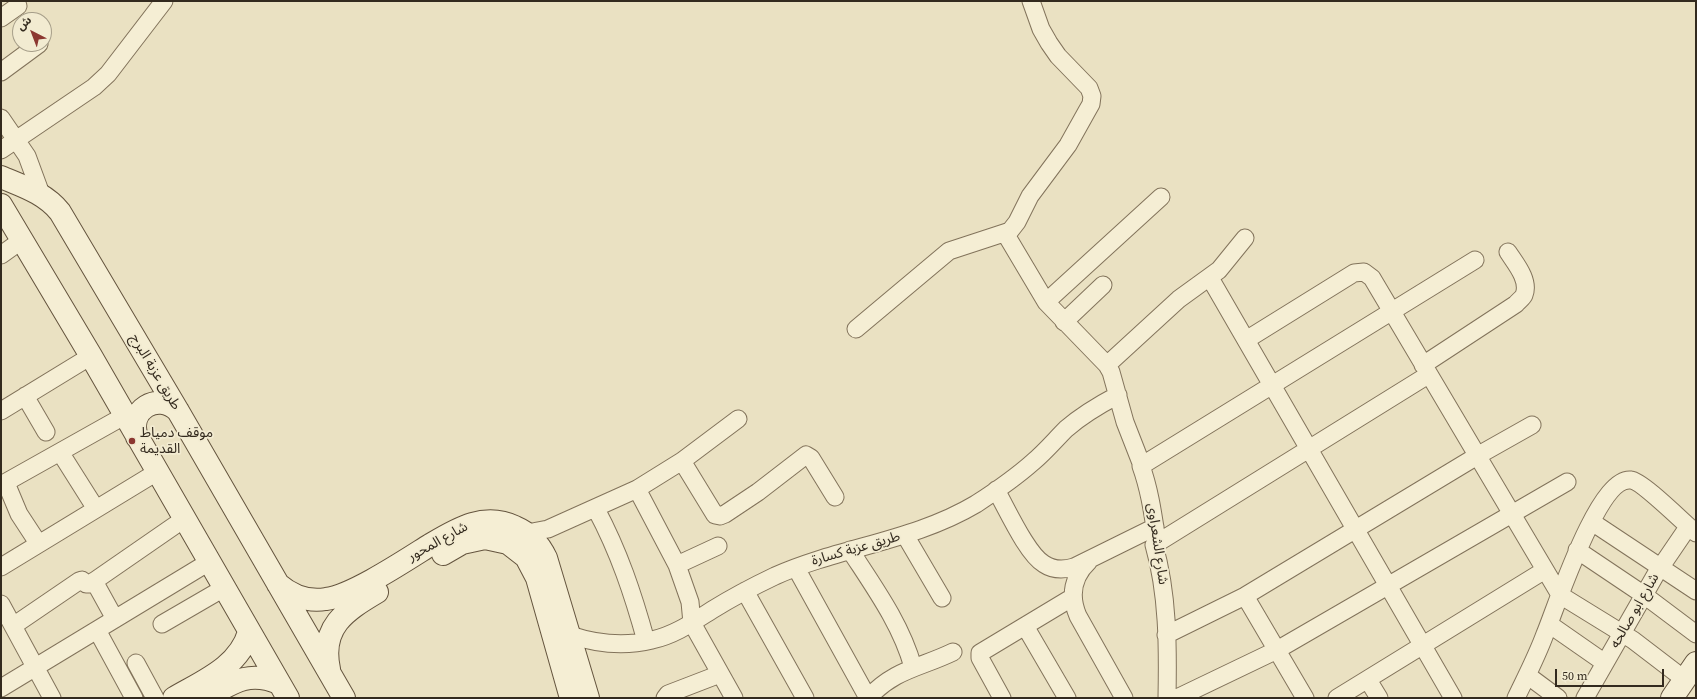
<!DOCTYPE html>
<meta charset="utf-8">
<style>
body{margin:0}
#map{position:relative;width:1697px;height:699px;overflow:hidden;background:#eae1c2;font-family:"Source Serif 4","Noto Sans Arabic",serif}
canvas{display:block}
.frame{position:absolute;inset:0;border:2px solid #332a1e;pointer-events:none}
.north{position:absolute;left:12px;top:12px;width:40px;height:40px;box-sizing:border-box;background:#f2ebd1;border:1px solid #a69e89;border-radius:50%;rotate:318deg;font-size:11px;font-weight:700;line-height:16px;text-align:center;color:#332a1e}
.north::after{content:'';display:block;margin:auto;width:14px;height:18px;background:#8c3730;clip-path:polygon(50% 0,100% 100%,50% 72%,0 100%)}
.scale{position:absolute;left:1555px;top:669px;width:109px;height:18px;box-sizing:border-box;border:2px solid #332a1e;border-top:0;padding-left:5px;font-size:12px;line-height:14px;white-space:nowrap;color:#332a1e;-webkit-text-stroke:3px #f2ebd1;paint-order:stroke}
</style>
<div id="map">
<canvas width="1697" height="699"></canvas>
<div class="frame"></div>
<div class="north">ش</div>
<div class="scale">50 m</div>
</div>
<script>
const g = document.querySelector('canvas').getContext('2d');
g.lineJoin = 'round';
function strokePath(path, color, width, dash) {
  g.strokeStyle = color;
  g.lineWidth = width;
  g.lineCap = dash ? 'butt' : 'round';
  g.setLineDash(dash || []);
  g.stroke(path);
}
function write(font, color, halo, rows, align = 'center') {
  g.font = font + ' "Source Serif 4","Noto Sans Arabic",serif';
  g.lineWidth = 3.5;
  g.setLineDash([]);
  g.textBaseline = 'middle';
  g.strokeStyle = halo;
  g.fillStyle = color;
  for (const [text, x, y, turn = 0] of rows) {
    g.save();
    g.translate(x, y);
    g.rotate((+turn || 0) * Math.PI / 180);
    g.textAlign = isNaN(turn) ? turn : align;
    if (halo) g.strokeText(text, 0, 0);
    g.fillText(text, 0, 0);
    g.restore();
  }
}
const street = new Path2D(`
 M1,18L18,6
 M1,72L39,44
 M1,118L27,156L41,194
 M1,150L94,87L108,74L164,1
 M1005,233L1046,302L1107,365L1111,372L1125,422L1141,463V466C1150,491 1153,515 1157,541L1154,545C1168,594 1168,647 1167,698
 M1,255L22,240
 M1210,278L1453,698
 M1046,302L1161,197
 M1064,322L1103,285
 M856,329L949,251L1010,231L1017,222L1030,196L1068,145L1087,111L1091,104L1092,96L1089,88L1058,56L1049,43L1041,29L1031,1
 M1246,340L1354,273L1364,272L1372,278L1560,595L1633,640L1684,679
 M1107,365L1179,299L1219,270L1245,238
 M1423,365L1516,304C1518,301 1523,298 1524,295C1530,280 1515,263 1508,252
 M25,396L46,432
 M1,411L91,356
 M60,452L96,509
 M682,461L715,515L720,516L725,514L758,492L806,455L811,458L835,497
 M1141,466L1475,260
 M6,483L19,514L38,543
 M1,485L124,416
 M637,489L677,565L690,602L692,623L734,698
 M996,490C1007,509 1027,554 1044,564C1053,570 1064,570 1074,567L1155,527
 M596,509C619,552 633,594 646,641
 M1592,522L1696,591
 M527,533L548,529L637,489L682,461L738,419
 M905,535L942,598
 M1154,545L1428,375
 M850,550C874,587 901,624 913,667
 M1577,550L1644,595L1696,634
 M1089,561C1073,576 1069,595 1078,616L1124,698
 M677,565L718,546
 M1,567L157,472
 M796,568L868,698
 M94,581L115,619
 M745,591L805,698
 M1245,596L1305,698
 M1,604L52,698
 M162,624L224,588
 M1549,624L1605,663
 M13,626L79,581L82,580L86,584H90L184,519
 M1025,626L1067,698
 M97,630L134,698
 M570,635C597,644 624,647 652,640C675,635 693,622 712,610C733,597 754,586 775,576C840,547 914,541 976,504C996,491 1015,478 1033,462C1045,452 1055,440 1066,429C1082,415 1099,405 1118,395
 M1166,635L1245,596L1477,456L1532,425
 M136,663L155,698
 M1527,675L1558,698
 M1368,680L1379,698
 M1,688L209,562
 M665,698L668,694L720,674
 M868,698C895,669 920,668 953,652
 M1002,698L980,658V653L1073,597
 M1177,698L1277,650L1567,482
 M1337,698L1545,570
 M1516,698C1526,677 1537,656 1545,634C1556,608 1598,476 1631,480C1642,481 1684,523 1696,533
 M1585,698L1656,574L1688,527`);
const secondary = new Path2D(`
 M1,177C22,186 45,193 60,212L178,411L344,698
 M1,205L91,356L288,698
 M137,437C127,410 158,391 178,411
 M443,554L462,543L485,538L508,543L526,557L537,578L571,698
 M278,584C292,596 308,602 326,599C352,596 406,560 430,545C457,529 484,512 515,527C529,533 539,543 546,558L588,698
 M329,669C320,627 345,611 377,592
 M174,698C203,681 239,667 249,632
 M206,698C232,683 248,670 279,683
 M1672,698L1696,663`);
const markers = [
 [132,441,4,"#8c3730"]
];
const streetNames = [
 ["طريق عزبة البرج",155,372,59],
 ["شارع المحور",438,542,-29],
 ["شارع الشعراوى",1157,544,82],
 ["طريق عزبة كسارة",856,549,-16],
 ["شارع ابو صالحه",1635,611,-60]
];
const poiNames = [
 ["موقف دمياط",140,433],
 ["القديمة",140,449]
];
strokePath(street, '#82735b', 19);
strokePath(secondary, '#64543e', 24);
strokePath(street, '#f5eed4', 17);
strokePath(secondary, '#f5eed4', 22);
for (const [x, y, r, color] of markers) {
  const dot = new Path2D();
  dot.arc(x, y, r, 0, 2 * Math.PI);
  g.fillStyle = color;
  g.fill(dot);
  strokePath(dot, '#f2ebd1', 1.5);
}
write('14px', '#332a1e', '#f2ebd1', streetNames);
write('14px', '#332a1e', '#f2ebd1', poiNames, 'left');
</script>
